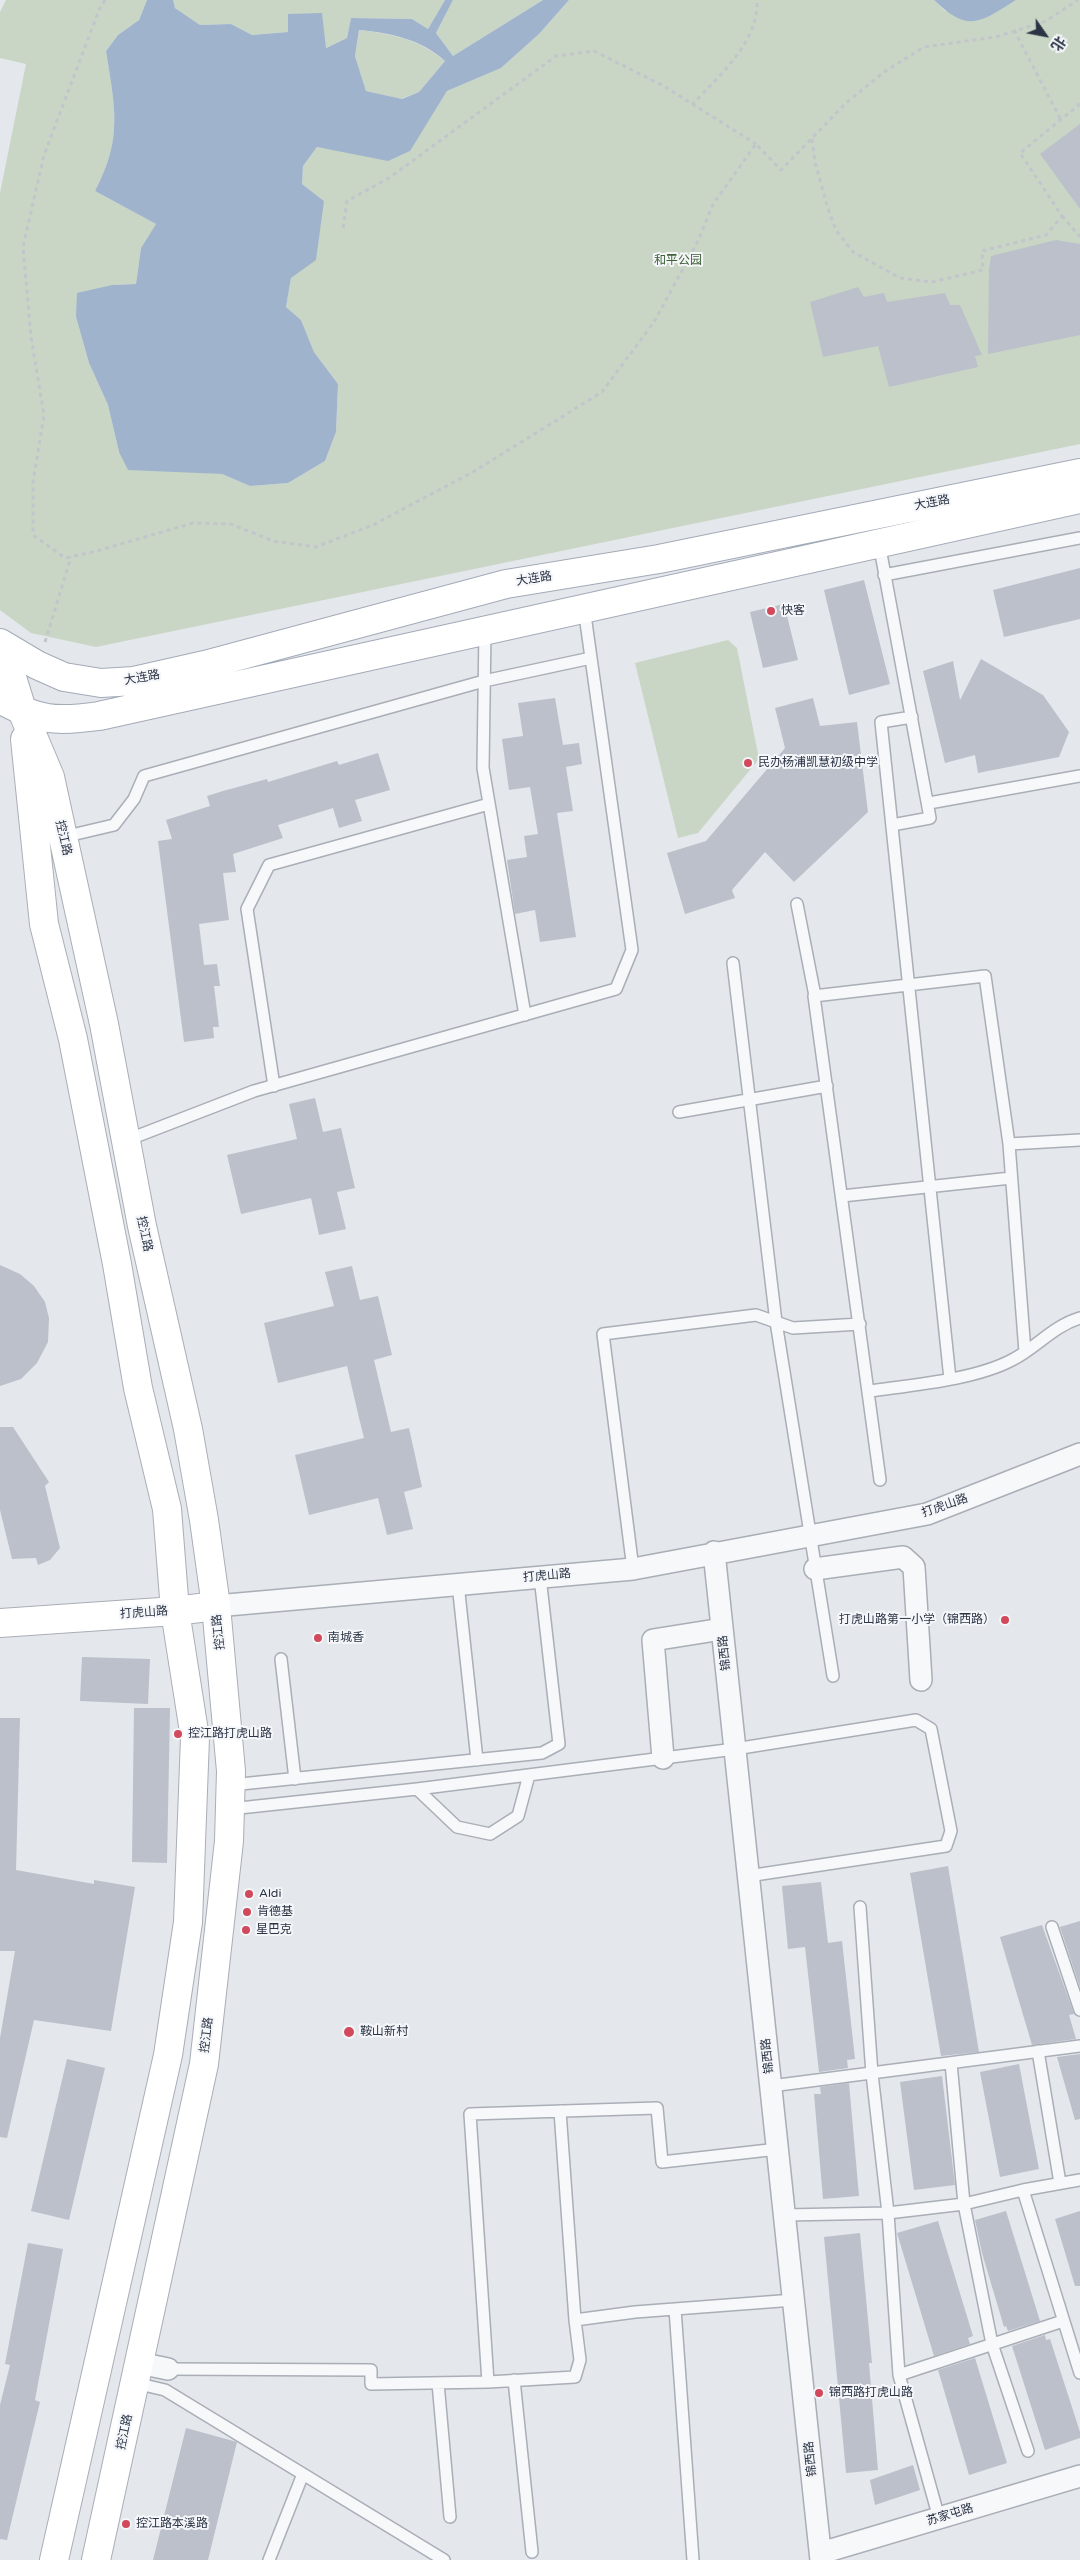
<!DOCTYPE html>
<meta charset="utf-8">
<style>
body{margin:0}
#map{position:relative;width:1080px;height:2560px;overflow:hidden;background:#e4e7ec;font-family:"Varela Round","Noto Sans SC",sans-serif}
canvas{display:block}
.north{position:absolute;left:1020px;top:10px;width:50px;height:50px;-webkit-text-stroke:4px #f4f6f9;paint-order:stroke;rotate:123deg;font-size:14px;font-weight:700;line-height:20px;text-align:center;color:#2b3445}
.north::after{content:'';display:block;margin:auto;width:18px;height:22px;background:#2b3445;clip-path:polygon(50% 0,100% 100%,50% 72%,0 100%)}
</style>
<div id="map">
<canvas width="1080" height="2560"></canvas>
<div class="north">北</div>
</div>
<script>
const g = document.querySelector('canvas').getContext('2d');
g.lineJoin = 'round';
function paint(path, color) {
  g.fillStyle = color;
  g.fill(path, 'evenodd');
}
function strokePath(path, color, width, dash) {
  g.strokeStyle = color;
  g.lineWidth = width;
  g.lineCap = dash ? 'butt' : 'round';
  g.setLineDash(dash || []);
  g.stroke(path);
}
function write(font, color, halo, rows, align = 'center') {
  g.font = font + ' "Varela Round","Noto Sans SC",sans-serif';
  g.lineWidth = 4;
  g.setLineDash([]);
  g.textBaseline = 'middle';
  g.strokeStyle = halo;
  g.fillStyle = color;
  for (const [text, x, y, turn = 0] of rows) {
    g.save();
    g.translate(x, y);
    g.rotate((+turn || 0) * Math.PI / 180);
    g.textAlign = isNaN(turn) ? turn : align;
    if (halo) g.strokeText(text, 0, 0);
    g.fillText(text, 0, 0);
    g.restore();
  }
}
const green = new Path2D(`
 M6,0H147L139,20L118,35L106,51C115,108 123,138 95,191L156,224L141,248L136,284L112,285L76,317L89,363L108,405L119,452L192,472L222,474L250,486L288,483L325,461L336,432L338,384L314,352L301,320L286,307L291,278L324,201L302,184L303,166L317,147L348,152L409,151L447,91L501,68L539,34L569,0H934L945,11L1006,6L1016,0H1080V444L96,647L31,633L0,610V193L26,64L0,58V12Z
 M173,0H445L428,29L412,19L351,18L347,38L325,48L288,14V32L252,35L231,24L200,25L175,8Z
 M453,0H543L453,56L436,33Z
 M359,30C393,34 418,39 445,61L419,92L401,99L366,91L355,56Z
 M728,640L737,648L759,759L698,833L678,838L635,663Z`);
const water = new Path2D(`
 M147,0H173L175,8L200,25L231,24L252,35L288,32V14L322,13L326,48L347,38L351,18L412,19L428,29L445,0H453L436,33L453,56L543,0H569L539,34L501,68L447,91L410,151L388,161L317,147L303,166L302,184L324,201L316,260L291,278L286,307L301,320L314,352L338,384L336,432L325,461L288,483L250,486L222,474L128,470L119,452L108,405L89,363L76,317L77,293L112,285L136,284L141,248L156,224L95,191C123,138 115,108 106,51L118,35L139,20ZM359,30C390,33 421,39 445,61L419,92L402,99L366,91L355,56Z
 M934,0H1016C980,22 969,34 934,0Z`);
const building = new Path2D(`
 M1080,124V209L1040,154Z
 M1056,240L1080,244V335L988,354L989,269L991,256Z
 M858,287L864,297L884,293L887,302L945,293L950,305H960L982,355L975,356L978,367L889,387L878,346L823,357L810,302Z
 M1080,568V619L1004,637L993,590Z
 M864,580L890,684L849,695L824,590Z
 M784,604L798,660L763,668L750,612Z
 M981,659L1043,695L1069,732L1059,757L978,773L975,755L945,763L923,671L953,661L960,700Z
 M555,698L563,745L579,743L582,764L566,767L573,811L557,813L576,937L540,942L535,910L515,914L507,860L527,857L524,836L538,834L530,787L509,790L502,739L523,736L518,703Z
 M813,698L820,726L857,722L868,812L794,882L765,852L732,890L735,898L685,914L667,853L706,841L785,748L775,708Z
 M378,753L390,790L355,800L362,821L339,828L333,808L278,825L283,838L233,854L236,872L223,873L229,920L199,924L204,965L217,964L220,986H214L219,1027H213L214,1038L184,1042L158,841L172,839L166,820L210,806L207,796L223,791L267,779L268,782L337,761L339,765Z
 M315,1098L323,1132L341,1128L355,1188L337,1192L346,1229L319,1235L311,1198L241,1214L227,1155L297,1139L289,1104Z
 M0,1265L20,1274L34,1286L45,1302L49,1318L48,1342L37,1363L21,1379L0,1386Z
 M352,1266L360,1300L378,1296L392,1355L374,1360L391,1432L409,1428L422,1487L404,1492L413,1529L387,1535L378,1498L309,1515L295,1455L364,1438L359,1418L347,1366L278,1383L264,1323L334,1306L325,1272Z
 M0,1427H13L49,1482L45,1486L60,1548L50,1560L38,1565L36,1558L12,1559L0,1510Z
 M82,1657L150,1659L148,1704L80,1701Z
 M134,1708H170L167,1863L132,1862Z
 M0,1718H20L16,1870L94,1884V1880L135,1887L111,2031L34,2020L7,2138L0,2137V2038L15,1951H0Z
 M948,1866L979,2052L941,2056L910,1873Z
 M821,1882L828,1943L842,1941L855,2059L847,2060L848,2068L819,2072L805,1947L788,1949L782,1886Z
 M1080,1921V1987L1060,1927Z
 M1042,1925L1074,2014L1069,2015L1076,2039L1032,2045L1000,1937Z
 M1080,2054V2119L1075,2120L1057,2057Z
 M67,2059L105,2068L69,2220L31,2211Z
 M1019,2064L1039,2169L1000,2177L980,2072Z
 M942,2076L955,2185L914,2190L900,2082Z
 M849,2083L859,2196L823,2199L814,2094H821L820,2087Z
 M1006,2211L1040,2321L1008,2331L1006,2326L1004,2327L982,2253L975,2220Z
 M1080,2211V2286H1075L1055,2219Z
 M938,2221L973,2336L968,2338L970,2344L934,2356L897,2233Z
 M860,2233L872,2363H869L878,2470L846,2473L824,2237Z
 M28,2243L63,2249L35,2400L40,2402L7,2540L0,2539V2405L10,2365L5,2364Z
 M1045,2335L1046,2340L1050,2339L1080,2432V2438L1045,2450L1012,2346Z
 M975,2358L1007,2463L969,2475L938,2370Z
 M186,2428L237,2442L208,2560H153Z
 M913,2465L920,2490L875,2505L870,2480Z`);
const path = new Path2D(`
 M105,0L99,10L44,155L23,247L31,337L44,415L33,482V535L65,558L97,551L193,523L231,524L273,541L316,547L373,525L473,472L602,392L654,322L698,241L713,204L756,144L781,170L846,103L884,72L924,47L996,37L1046,21L1078,0
 M1014,30L1061,120
 M692,105C718,76 759,43 757,0
 M812,139L815,162L828,209L836,230L853,252L900,278L932,282L983,270L982,251L1046,235L1062,216L1020,153L1080,104
 M1062,216L1080,237
 M343,228L347,201L389,178L556,56L594,51L662,85L756,144
 M45,642L71,557`);
const lane = new Path2D(`
 M879,543L930,818L892,825
 M884,575L1080,538
 M485,631L483,768L525,1015
 M912,717L881,722L950,1379
 M929,803L1080,776
 M63,837L114,825L134,799L144,776L484,681L591,658
 M797,904L815,996
 M733,963L776,1322L833,1676
 M274,1086L247,909L269,865L489,804
 M679,1112L827,1086
 M127,1140L254,1091L616,989L632,950L584,608
 M842,1196L1011,1178
 M1025,1352L1009,1144L1080,1140
 M870,1391C912,1385 974,1380 1012,1360C1036,1348 1053,1326 1080,1318
 M880,1480L814,996L985,976L1009,1144
 M633,1569L603,1334L756,1315L793,1328L860,1324
 M458,1584L477,1760
 M281,1659L295,1779
 M231,1785L542,1753L559,1744L540,1577
 M417,1789L457,1827L490,1834L518,1816L529,1775
 M230,1809L417,1789L735,1749L916,1720L931,1729L951,1831L946,1846L748,1876
 M860,1907L872,2074L888,2213L899,2375L939,2518
 M1052,1927L1080,2010
 M1038,2051L1060,2183
 M951,2063L964,2204L992,2344L1028,2451
 M771,2086L1080,2046
 M560,2111L575,2320
 M1023,2190L1080,2373
 M785,2215L888,2213L964,2204L1023,2190L1080,2180
 M675,2309L693,2560
 M168,2369L371,2370V2384L488,2382L575,2377L580,2360L575,2320L635,2312L794,2300
 M899,2375L1063,2321
 M514,2380L532,2552
 M488,2382L470,2114L657,2108L662,2162L778,2149
 M135,2383L165,2390L444,2560
 M438,2383L450,2517
 M269,2560L303,2474`);
const street = new Path2D(`
 M714,1552L821,2560
 M815,1569L903,1557L914,1567L921,1680
 M216,1606L633,1569L927,1514L1080,1454
 M663,1758L653,1640L722,1629
 M139,2363L168,2369
 M821,2553L1080,2476`);
const secondary = new Path2D(`
 M14,652L11,674L23,713L50,777L63,837L104,1024L142,1226L188,1429L204,1520L216,1606L231,1771L229,1841L204,2064L96,2560
 M25,739L44,924L73,1039L117,1264L138,1388L167,1509L175,1611L195,1738L188,1922L168,2055L54,2560
 M0,1623L175,1611L216,1606`);
const primary = new Path2D(`
 M0,643L37,665L64,677L101,683L134,681L205,665L506,584L659,559L1080,473
 M0,699C38,721 56,722 99,716L1080,499`);
const markers = [
 [771,611,5,"#d1495b"],
 [748,763,5,"#d1495b"],
 [1005,1620,5,"#d1495b"],
 [318,1638,5,"#d1495b"],
 [178,1734,5,"#d1495b"],
 [249,1894,5,"#d1495b"],
 [247,1912,5,"#d1495b"],
 [246,1930,5,"#d1495b"],
 [349,2032,6,"#d1495b"],
 [819,2393,5,"#d1495b"],
 [126,2524,5,"#d1495b"]
];
const parkNames = [
 ["和平公园",678,261]
];
const streetNames = [
 ["大连路",932,503,-11],
 ["大连路",534,579,-9],
 ["大连路",142,678,-10],
 ["控江路",63,838,77],
 ["控江路",144,1234,78],
 ["打虎山路",945,1506,-19],
 ["打虎山路",547,1576,-5],
 ["打虎山路",144,1613,-4],
 ["控江路",219,1632,-96],
 ["锦西路",725,1653,-96],
 ["控江路",207,2035,-83],
 ["锦西路",768,2056,-96],
 ["控江路",125,2432,-78],
 ["锦西路",811,2459,-96],
 ["苏家屯路",950,2515,-17]
];
const poiNames = [
 ["快客",781,611],
 ["民办杨浦凯慧初级中学",758,763],
 ["打虎山路第一小学（锦西路）",995,1620,"right"],
 ["南城香",328,1638],
 ["控江路打虎山路",188,1734],
 ["Aldi",259,1894],
 ["肯德基",257,1912],
 ["星巴克",256,1930],
 ["鞍山新村",360,2032],
 ["锦西路打虎山路",829,2393],
 ["控江路本溪路",136,2524]
];
paint(green, '#c9d6c5');
paint(water, '#9fb4cc');
paint(building, '#bbc0ca');
strokePath(lane, '#a9aeb7', 14);
strokePath(street, '#a9aeb7', 24);
strokePath(secondary, '#a9aeb7', 30);
strokePath(primary, '#a3abb8', 30);
strokePath(path, '#c2c5cb', 3, [4, 4]);
strokePath(lane, '#f7f8fa', 11);
strokePath(street, '#f7f8fa', 21);
strokePath(secondary, '#fff', 28);
strokePath(primary, '#fff', 28);
for (const [x, y, r, color] of markers) {
  const dot = new Path2D();
  dot.arc(x, y, r, 0, 2 * Math.PI);
  g.fillStyle = color;
  g.fill(dot);
  strokePath(dot, '#f4f6f9', 2);
}
write('12px', '#3f6138', '#f4f6f9', parkNames);
write('12px', '#2b3445', '#f4f6f9', streetNames);
write('12px', '#2b3445', '#f4f6f9', poiNames, 'left');
</script>
